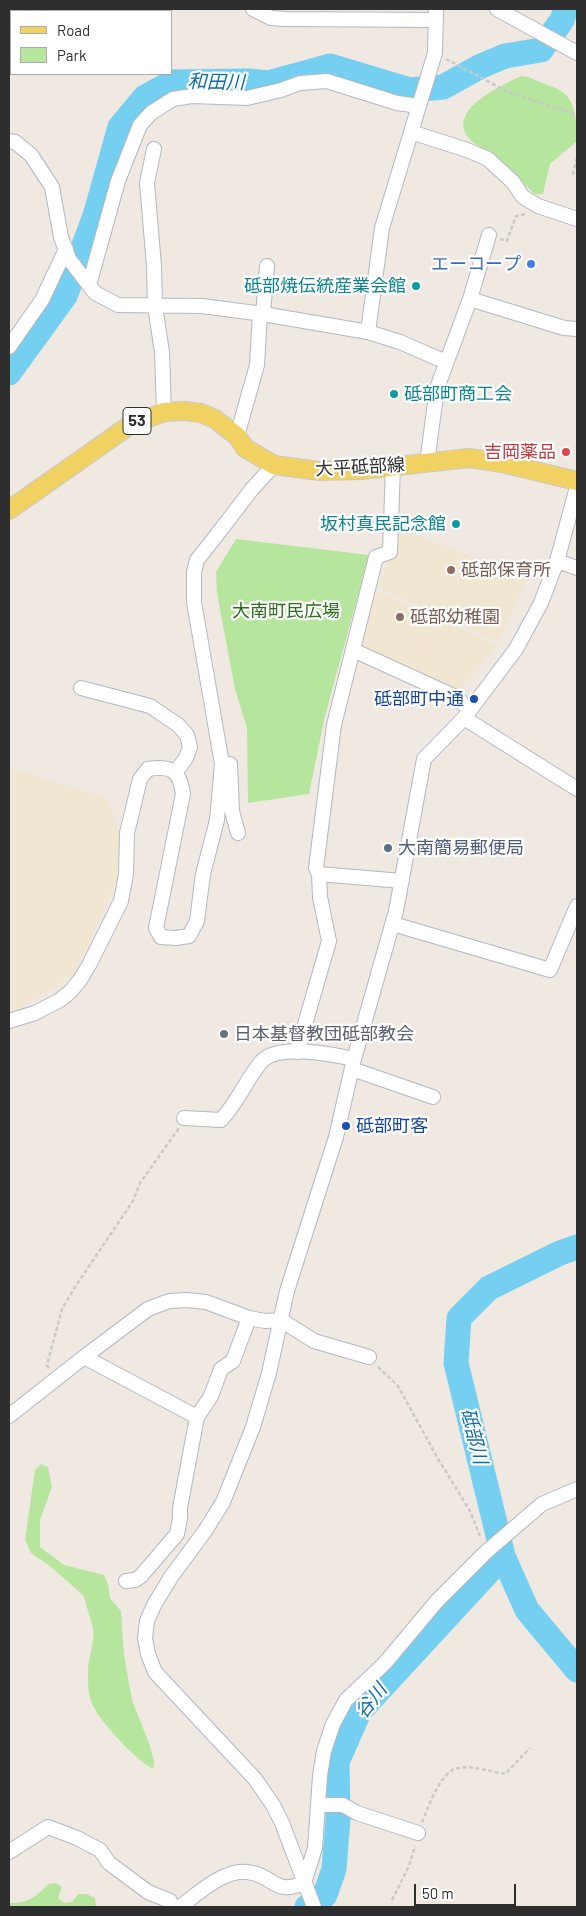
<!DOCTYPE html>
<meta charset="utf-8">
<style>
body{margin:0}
#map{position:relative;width:586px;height:1916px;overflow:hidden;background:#efe9e1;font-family:Barlow,sans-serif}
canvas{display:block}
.frame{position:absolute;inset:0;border:10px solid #2e2e2e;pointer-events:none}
.legend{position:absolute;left:10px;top:10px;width:162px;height:65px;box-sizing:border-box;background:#fff;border:1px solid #ababab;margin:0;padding:6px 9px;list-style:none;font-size:15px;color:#2e2e2e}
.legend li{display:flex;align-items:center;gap:10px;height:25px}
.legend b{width:25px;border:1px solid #ababab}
.scale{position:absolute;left:414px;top:1884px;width:102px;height:22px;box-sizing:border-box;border:2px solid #2e2e2e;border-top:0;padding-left:6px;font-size:15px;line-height:18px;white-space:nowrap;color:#2e2e2e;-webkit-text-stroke:4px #fff;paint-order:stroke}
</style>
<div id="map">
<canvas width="586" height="1916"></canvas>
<div class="frame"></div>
<ul class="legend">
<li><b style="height:6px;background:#f2d163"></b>Road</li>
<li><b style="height:14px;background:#b6e59e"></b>Park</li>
</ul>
<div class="scale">50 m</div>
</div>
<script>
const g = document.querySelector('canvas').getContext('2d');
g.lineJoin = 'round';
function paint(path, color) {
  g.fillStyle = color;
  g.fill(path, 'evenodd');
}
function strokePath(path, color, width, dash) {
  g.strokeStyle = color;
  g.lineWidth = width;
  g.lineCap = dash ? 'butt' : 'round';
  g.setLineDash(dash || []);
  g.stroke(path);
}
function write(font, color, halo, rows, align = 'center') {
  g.font = font + ' Barlow,"Noto Sans JP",sans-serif';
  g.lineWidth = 4.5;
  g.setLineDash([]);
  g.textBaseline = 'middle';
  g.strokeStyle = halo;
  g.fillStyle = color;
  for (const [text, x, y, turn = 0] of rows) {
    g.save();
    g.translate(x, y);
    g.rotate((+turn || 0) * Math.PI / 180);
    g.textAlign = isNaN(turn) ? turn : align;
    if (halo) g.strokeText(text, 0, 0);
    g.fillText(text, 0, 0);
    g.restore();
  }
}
const education = new Path2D(`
 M400,529L528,578L498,642L378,587Z
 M372,589L497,645L458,693L358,647Z
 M9,767L107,799L120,834L117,880L75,973L17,1011L9,1012Z`);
const green = new Path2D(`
 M521,76C532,77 533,80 543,83C548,86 556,87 561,91C577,101 577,125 576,142L550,164L543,194H534C525,183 513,176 503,165C502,163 501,161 499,159C490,151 475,147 468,137C447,109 503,85 521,76Z
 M236,539L369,555L325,716L309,794L248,803L247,728L235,689L217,593L216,572Z
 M41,1464L48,1467L52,1487L40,1520V1547L64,1565L104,1575L108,1584L110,1598L121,1611L124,1655L132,1700L150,1746L154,1762L153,1769C135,1759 95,1718 90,1698C88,1690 88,1679 88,1671C88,1657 95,1643 93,1629C91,1618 86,1607 84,1596L50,1566L31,1553L25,1540L35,1470Z
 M56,1883L62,1887L58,1898L64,1903L72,1902L78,1894H86L95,1898L96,1907H9V1903C26,1904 37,1897 48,1884Z`);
const river = new Path2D(`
 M9,373L65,296L95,216L120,127L145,97L173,82L249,81L268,83L330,66L410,90L443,87L481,66L505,56L541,50L562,20L566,9
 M577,1247L560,1253L489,1288L459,1318L456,1363L503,1556L527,1610L577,1670
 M307,1907L325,1895L334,1869L338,1818L337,1762L359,1712L503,1556`);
const path = new Path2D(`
 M446,59L506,91L577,115
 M577,158L573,173L577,176
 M500,239L507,241L516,216L526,214
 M378,1367L398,1386L437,1457L470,1511L481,1539
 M49,1368L47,1365L62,1309L77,1284L133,1201L140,1183L179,1128
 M422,1822C428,1808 441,1770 458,1768C473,1765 491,1772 505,1774L530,1748
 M392,1900L409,1866L415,1846`);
const minor = new Path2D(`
 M31,9L33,11
 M253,9L271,18L286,19L435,20
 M497,9L577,53
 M59,11L63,9
 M9,49L11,48
 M411,132L467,150L488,159L513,182L523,197L538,206L577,219
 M9,141L15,142L31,155L52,187L61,237L69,259L95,293L118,305L202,306L263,314L368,332L400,342L446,362
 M154,149L147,183L154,266L155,306L162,352L164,412
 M89,285L118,181L140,125L151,113L173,99L192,96L247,98L281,90L300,83L327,81L397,103L419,106
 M470,299L489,235
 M263,314L267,266
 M368,332L382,228L435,53L436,9
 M9,347L42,300L66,249
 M237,436L257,365L260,314
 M427,463L437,388L470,299L564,328L577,329
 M557,561L577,568
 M353,650L456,697L470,710
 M81,688L150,706L178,725L187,735L190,747L186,758L175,773
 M464,718L577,789
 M225,764H230L232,811L238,833
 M319,874L402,881
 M393,924L550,970L577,906
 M9,1021L35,1013L60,1000L70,992L80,980L89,965L121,901L126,874L127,833L140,779L148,769C171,765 180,771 183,794L156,928L161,937L176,938L189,936L197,921L203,874L217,820L222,764L194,602V572L197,560L216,536L252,489L274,465
 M297,1052L329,941L320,897L319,874L316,868L334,725L376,557L390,552L393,466
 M352,1069L433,1097
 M184,1118L221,1120C238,1102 246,1080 261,1062C278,1043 331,1054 354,1059
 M84,1357L197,1417
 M9,1416L84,1357L148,1309L169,1301L187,1300L206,1302L249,1318L265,1321L281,1320L314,1341L369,1357
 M126,1581L135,1580L141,1576L177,1534L180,1518V1508L197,1417L211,1396L221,1369L233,1361L249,1318
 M319,1805H343L357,1813L418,1833
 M9,1852L48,1827L77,1838L100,1850L109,1863L148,1892L170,1901V1907
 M180,1907C197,1894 224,1869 247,1872C275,1875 273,1896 304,1883L315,1848L320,1776L324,1751L333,1724L346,1700L385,1663L437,1601L486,1552L542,1504L577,1489
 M314,1907L282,1823L273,1805L255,1779L155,1672L148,1654L145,1638L147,1621L154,1605L171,1577L205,1531L223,1502L253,1427L269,1373L287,1291L336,1137L354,1059L396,911L424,759L464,718L516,649L541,603L557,561L577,487`);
const major = new Path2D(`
 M9,510L130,425L164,412L184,411L201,413L215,419L237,436L245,448L274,465L319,471L362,470L469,458L502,463L577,481`);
const markers = [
 [531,264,5,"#3f7fe0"],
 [416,286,5,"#0f9aa8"],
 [394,394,5,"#0f9aa8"],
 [566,452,5,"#e0444e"],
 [456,524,5,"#0f9aa8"],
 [451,570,5,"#8d6e63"],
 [400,617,5,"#8d6e63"],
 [474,699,5,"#1a4fb4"],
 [388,848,5,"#5c6f8a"],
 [224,1034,5,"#6b7280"],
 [346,1126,5,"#1a4fb4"]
];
const shields = [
 [137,421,28]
];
const shieldNames = [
 ["53",137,421]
];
const shopNames = [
 ["エーコープ",521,264]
];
const cultureNames = [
 ["砥部焼伝統産業会館",406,286],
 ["砥部町商工会",404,394,"left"],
 ["坂村真民記念館",446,524]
];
const healthNames = [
 ["吉岡薬品",556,452]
];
const streetNames = [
 ["大平砥部線",360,467,-3]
];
const educationNames = [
 ["砥部保育所",461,570],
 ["砥部幼稚園",410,617]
];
const parkNames = [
 ["大南町民広場",286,611]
];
const transitNames = [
 ["砥部町中通",464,699],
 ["砥部町客",356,1126,"left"]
];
const serviceNames = [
 ["大南簡易郵便局",398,848]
];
const worshipNames = [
 ["日本基督教団砥部教会",234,1034]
];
const waterNames = [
 ["和田川",216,82,1],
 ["砥部川",474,1436,76],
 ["谷川",371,1701,-52]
];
paint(education, '#f0e6d1');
paint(green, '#b6e59e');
strokePath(river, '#75cff0', 25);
strokePath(minor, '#b4b7c1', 16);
strokePath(major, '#c9c9c9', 20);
strokePath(path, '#c9c9c9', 2.5, [4, 2.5]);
strokePath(minor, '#fff', 14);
strokePath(major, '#f2d163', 18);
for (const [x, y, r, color] of markers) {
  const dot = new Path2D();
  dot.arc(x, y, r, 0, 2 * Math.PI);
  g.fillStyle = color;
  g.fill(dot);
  strokePath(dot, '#fff', 2);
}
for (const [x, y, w] of shields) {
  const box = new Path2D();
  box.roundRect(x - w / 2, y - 13.5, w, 27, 4);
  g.fillStyle = '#fff';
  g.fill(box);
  strokePath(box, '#2e2e2e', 1);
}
write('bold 16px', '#2e2e2e', null, shieldNames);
write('18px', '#366cbe', '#fff', shopNames, 'right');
write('18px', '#0d838f', '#fff', cultureNames, 'right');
write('18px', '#be3a42', '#fff', healthNames, 'right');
write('18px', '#2e2e2e', '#fff', streetNames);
write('18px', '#785e54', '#fff', educationNames, 'left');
write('18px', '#2c6e1b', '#fff', parkNames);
write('18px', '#164399', '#fff', transitNames, 'right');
write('18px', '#4e5e75', '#fff', serviceNames, 'left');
write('18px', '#5b616d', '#fff', worshipNames, 'left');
write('italic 19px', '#0d6fa3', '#fff', waterNames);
</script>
